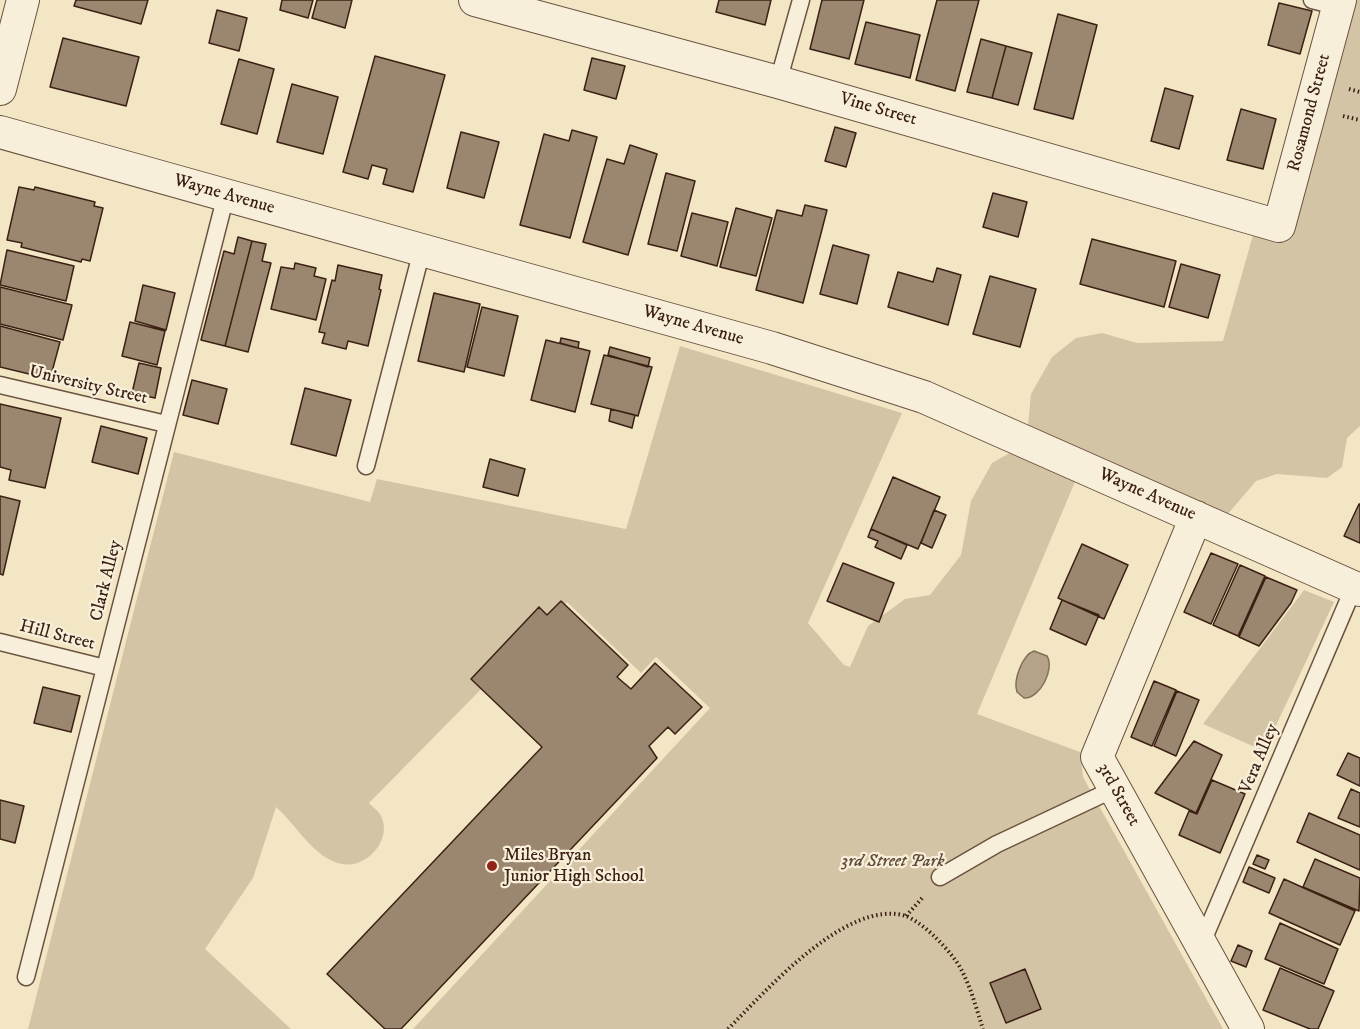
<!DOCTYPE html>
<style>
body{margin:0}
canvas{display:block;background:#f3e6c4}
</style>
<canvas width="1360" height="1029"></canvas>
<script>
const g = document.querySelector('canvas').getContext('2d');
g.lineJoin = 'round';
function paint(path, color) {
  g.fillStyle = color;
  g.fill(path, 'evenodd');
}
function strokePath(path, color, width, dash) {
  g.strokeStyle = color;
  g.lineWidth = width;
  g.lineCap = dash ? 'butt' : 'round';
  g.setLineDash(dash || []);
  g.stroke(path);
}
function write(font, color, halo, rows, align = 'center') {
  g.font = font + ' "IM FELL DW Pica",serif';
  g.lineWidth = 4.5;
  g.setLineDash([]);
  g.textBaseline = 'middle';
  g.strokeStyle = halo;
  g.fillStyle = color;
  for (const [text, x, y, turn = 0] of rows) {
    g.save();
    g.translate(x, y);
    g.rotate((+turn || 0) * Math.PI / 180);
    g.textAlign = isNaN(turn) ? turn : align;
    if (halo) g.strokeText(text, 0, 0);
    g.fillText(text, 0, 0);
    g.restore();
  }
}
const green = new Path2D(`
 M1343,0H1360V426L1347,438L1342,467L1327,478L1277,474L1256,481L1221,522L1027,436L1031,394L1052,357L1076,338L1102,333L1137,343L1223,341L1253,235L1277,241Z
 M680,346L902,413L808,623L844,665L850,667L868,626L905,599L930,595L961,555L971,501L992,463L1022,446L1080,470L977,714L1080,752L1083,777L1223,1029H413L710,708L656,657L641,673L567,602L369,803C372,807 379,811 381,816C393,840 366,869 342,864C314,859 296,824 276,807L253,878L205,949L291,1029H28L174,452L370,502L377,479L626,529Z
 M1304,590L1334,602L1264,751L1203,724Z`);
const water = new Path2D(`
 M1034,651L1047,656C1055,669 1040,699 1024,698L1017,692C1013,681 1022,655 1034,651Z`);
const building = new Path2D(`
 M76,0H148L141,24L74,6Z
 M282,0H313L308,18L280,10Z
 M317,0H352L345,28L312,18Z
 M719,0H771L765,25L716,12Z
 M822,0H864L849,59L810,49Z
 M937,0H979L955,91L916,80Z
 M1279,3L1312,11L1300,54L1268,45Z
 M217,10L247,18L239,51L209,43Z
 M1058,14L1097,25L1073,119L1034,109Z
 M866,22L920,35L910,78L855,64Z
 M63,38L139,57L126,106L50,87Z
 M981,39L1006,46L992,98L967,92Z
 M1006,46L1032,53L1018,105L992,98Z
 M375,56L445,75L413,192L383,184L387,169L372,165L368,179L343,172Z
 M592,58L625,66L616,99L584,90Z
 M239,59L274,69L257,134L221,124Z
 M292,84L338,97L323,154L277,142Z
 M1165,88L1193,96L1179,149L1151,141Z
 M1241,109L1276,119L1263,169L1227,160Z
 M835,127L856,133L846,167L825,161Z
 M572,130L597,137L570,238L520,225L544,134L569,141Z
 M461,132L499,142L484,198L447,188Z
 M630,145L657,154L628,255L583,242L607,159L624,164Z
 M666,173L695,181L677,251L648,244Z
 M19,187L34,190L35,187L95,202L94,206L103,208L90,261L82,259L81,262L21,247L22,243L7,240Z
 M993,193L1027,202L1018,237L983,227Z
 M805,205L827,210L803,303L756,290L777,210L802,216Z
 M736,208L772,218L756,276L720,267Z
 M692,213L728,222L717,266L681,256Z
 M238,237L252,241L225,346L201,340L224,251L234,254Z
 M1092,239L1176,261L1164,307L1080,284Z
 M252,241L266,244L262,261L271,263L248,352L225,346Z
 M833,245L869,255L857,304L820,294Z
 M7,250L74,266L66,301L0,285Z
 M295,263L316,268L314,276L326,279L316,320L271,309L281,267L294,269Z
 M1181,264L1220,275L1208,318L1169,307Z
 M338,265L382,275L379,289L381,290L368,346L348,341L346,349L322,343L325,333L319,332L332,280L335,281Z
 M937,268L961,275L948,325L888,307L898,272L933,282Z
 M990,276L1036,289L1020,347L973,334Z
 M143,285L175,293L166,330L135,321Z
 M0,287L72,305L63,340L0,324Z
 M434,293L480,304L464,372L418,361Z
 M482,307L518,316L504,376L467,367Z
 M130,322L165,331L157,365L122,356Z
 M0,326L60,342L50,379L0,367Z
 M561,338L579,342L578,348L560,343Z
 M546,340L590,351L575,412L531,400Z
 M610,347L650,358L648,367L608,355Z
 M604,355L652,367L638,416L591,404Z
 M139,363L161,368L155,398L132,393Z
 M192,380L227,389L218,424L183,415Z
 M305,388L351,400L336,456L291,444Z
 M0,404L61,418L45,488L9,480L11,470L0,467Z
 M611,409L635,415L632,428L609,421Z
 M101,426L147,438L138,474L92,462Z
 M490,459L525,469L518,496L483,487Z
 M893,477L940,497L918,549L871,529Z
 M0,496L20,501L3,575L0,574Z
 M1359,504H1360V543L1344,536Z
 M934,510L946,515L932,548L921,543Z
 M871,529L907,545L901,559L875,547L878,541L868,537Z
 M1082,544L1128,565L1104,619L1058,598Z
 M1211,553L1238,564L1211,624L1184,612Z
 M843,563L894,583L879,622L827,601Z
 M1240,565L1265,576L1238,636L1213,625Z
 M1266,577L1297,590L1291,603L1259,646L1239,637Z
 M1062,600L1099,615L1086,645L1050,629Z
 M561,601L628,665L617,677L631,689L655,663L702,707L675,734L668,727L649,746L657,758L401,1029H385L327,974L542,747L471,679L539,607L547,615Z
 M1154,681L1176,690L1152,746L1131,737Z
 M43,687L80,696L71,732L34,723Z
 M1177,691L1199,700L1176,756L1154,746Z
 M1194,741L1222,755L1196,813L1155,793Z
 M1348,753L1360,758V786L1337,775Z
 M1212,780L1245,794L1220,853L1179,835L1189,811L1197,814Z
 M1351,789L1360,793V827L1338,818Z
 M0,800L24,806L15,843L0,839Z
 M1309,813L1360,835V870L1297,842Z
 M1257,855L1269,860L1265,869L1253,864Z
 M1315,859L1360,878L1359,911L1303,887Z
 M1249,867L1275,878L1269,893L1243,882Z
 M1284,879L1355,911L1340,945L1269,913Z
 M1280,923L1338,949L1324,984L1265,959Z
 M1238,945L1252,951L1246,967L1231,961Z
 M1280,968L1334,991L1318,1029H1310L1263,1010Z
 M1025,969L1041,1009L1006,1023L990,983Z`);
const path = new Path2D(`
 M1349,89L1360,92
 M1343,116L1360,120
 M906,916L924,896
 M728,1029C766,991 847,898 906,916C916,920 928,930 935,937C946,948 957,960 963,973C972,991 977,1011 983,1029`);
const lane = new Path2D(`
 M1312,0L1339,7
 M778,82L801,0
 M0,385L166,424
 M366,466L422,250
 M0,642L105,668
 M940,877L997,844L1114,789
 M1201,945L1354,587
 M26,977L226,195`);
const street = new Path2D(`
 M475,0L778,82L1279,226L1340,0
 M0,89L23,0
 M0,132L772,348L924,397L1360,590
 M1196,517L1097,757L1248,1029`);
const markers = [
 [492,866,6,"#8f2418"]
];
const streetNames = [
 ["Vine Street",878,110,16],
 ["Rosamond Street",1310,113,-75],
 ["Wayne Avenue",224,195,16],
 ["Wayne Avenue",693,326,16],
 ["University Street",88,386,13],
 ["Wayne Avenue",1147,495,24],
 ["Clark Alley",107,581,-76],
 ["Hill Street",57,636,14],
 ["Vera Alley",1260,759,-67],
 ["3rd Street",1118,795,61]
];
const poiNames = [
 ["Miles Bryan",504,856],
 ["Junior High School",504,877]
];
const parkNames = [
 ["3rd Street Park",893,862]
];
paint(green, '#d4c4a6');
paint(water, '#b5a388');
strokePath(water, '#856f5a', 1.5);
paint(building, '#9b8770');
strokePath(building, '#3c2014', 1.5);
strokePath(lane, '#6a5240', 19);
strokePath(street, '#6a5240', 34);
strokePath(path, '#3c2014', 4, [1.5, 3]);
strokePath(lane, '#f7efd9', 16);
strokePath(street, '#f7efd9', 32);
for (const [x, y, r, color] of markers) {
  const dot = new Path2D();
  dot.arc(x, y, r, 0, 2 * Math.PI);
  g.fillStyle = color;
  g.fill(dot);
  strokePath(dot, '#f7efd9', 2);
}
write('18px', '#3c2014', '#f7efd9', streetNames);
write('18px', '#3c2014', '#f7efd9', poiNames, 'left');
write('italic 18px', '#624938', '#f7efd9', parkNames);
</script>
